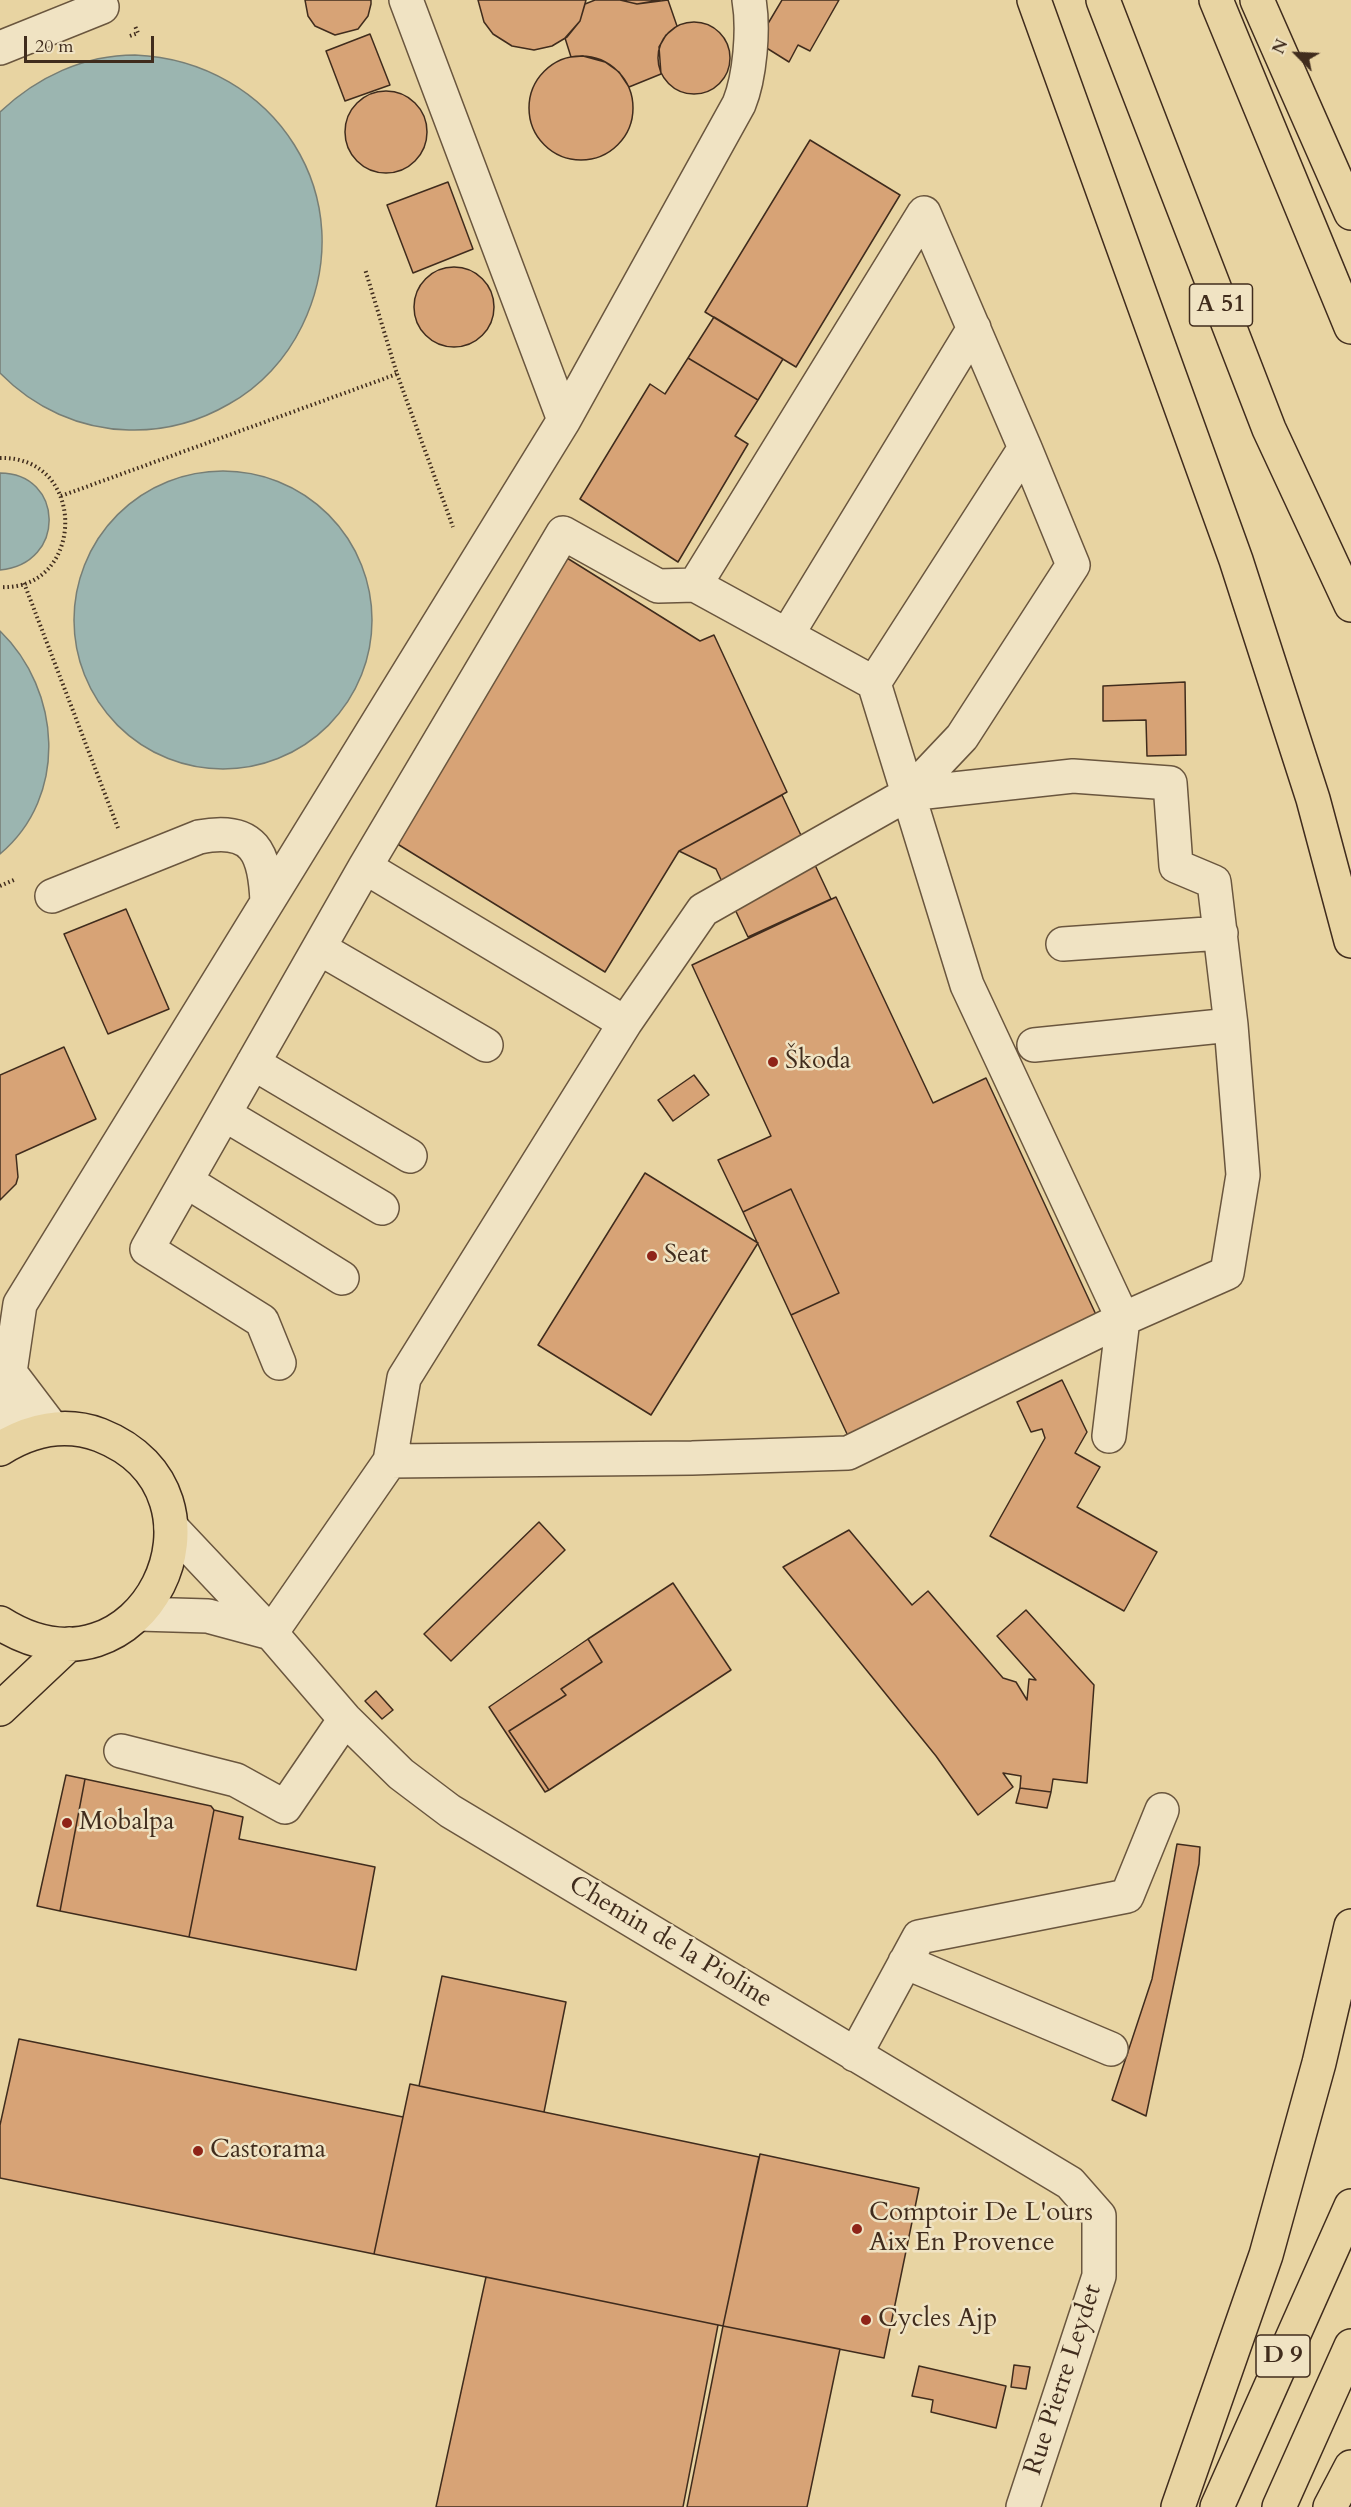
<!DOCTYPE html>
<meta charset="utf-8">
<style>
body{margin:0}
#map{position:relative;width:1351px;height:2507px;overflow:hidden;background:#e8d4a2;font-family:Cardo,serif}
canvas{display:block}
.north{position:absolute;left:1267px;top:24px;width:60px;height:60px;-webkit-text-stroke:4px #f0e3c3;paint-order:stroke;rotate:294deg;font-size:16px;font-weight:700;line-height:24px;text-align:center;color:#402c1d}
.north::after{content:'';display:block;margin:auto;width:21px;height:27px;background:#402c1d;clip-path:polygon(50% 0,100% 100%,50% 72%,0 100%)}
.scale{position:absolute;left:24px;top:36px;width:130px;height:27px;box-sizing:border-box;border:3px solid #402c1d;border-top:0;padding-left:8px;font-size:18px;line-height:21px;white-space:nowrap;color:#402c1d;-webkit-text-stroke:4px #f0e3c3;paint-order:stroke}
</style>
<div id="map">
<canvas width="1351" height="2507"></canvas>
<div class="north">N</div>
<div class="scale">20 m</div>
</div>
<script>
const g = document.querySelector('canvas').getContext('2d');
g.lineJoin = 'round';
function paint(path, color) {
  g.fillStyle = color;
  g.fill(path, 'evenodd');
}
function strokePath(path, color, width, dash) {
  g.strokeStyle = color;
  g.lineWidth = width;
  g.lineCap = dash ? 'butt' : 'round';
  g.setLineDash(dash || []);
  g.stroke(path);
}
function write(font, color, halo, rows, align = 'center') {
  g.font = font + ' Cardo,serif';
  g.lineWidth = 5;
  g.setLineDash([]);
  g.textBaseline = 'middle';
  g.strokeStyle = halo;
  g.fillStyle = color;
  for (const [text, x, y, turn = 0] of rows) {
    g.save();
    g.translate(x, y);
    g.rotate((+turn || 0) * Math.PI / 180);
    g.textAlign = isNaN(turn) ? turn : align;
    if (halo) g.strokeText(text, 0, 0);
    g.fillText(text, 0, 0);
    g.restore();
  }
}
const water = new Path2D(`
 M135,55C275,61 364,198 302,326C286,359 260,387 229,404C198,422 165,431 129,430C80,429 34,408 0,373V112C37,77 84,55 135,55Z
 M74 620a149 149 0 1 1 298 0a149 149 0 1 1-298 0Z
 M0,473C64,473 67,564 0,570Z
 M0,631C61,690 69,796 0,854Z`);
const building = new Path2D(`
 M305,0H371V4L368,16L358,29L335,35L315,26L308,16Z
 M478,0H586L580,21L567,37L552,46L534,50L512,46L493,34L484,22Z
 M595,0H620L637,4L668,0L677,26L666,35L659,47L661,74L629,87L619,72L605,62L583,56L571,57L565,38L580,21L585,4Z
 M620,0H660L637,4Z
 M782,0H839L810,51L798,45L789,62L757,42Z
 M658 58a36 36 0 1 1 72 0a36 36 0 1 1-72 0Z
 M370,34L390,85L345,101L326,51Z
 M529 108a52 52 0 1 1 104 0a52 52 0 1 1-104 0Z
 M345 132a41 41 0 1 1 82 0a41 41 0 1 1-82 0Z
 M810,140L900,195L796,367L705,312Z
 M448,182L473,249L413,273L387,205Z
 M414 307a40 40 0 1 1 80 0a40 40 0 1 1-80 0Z
 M714,317L783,359L758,400L688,358Z
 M688,358L758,400L735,436L748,444L678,562L580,499L650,384L665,394Z
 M567,558L700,641L714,635L787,792L679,851L605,972L391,840Z
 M1185,682L1186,755L1147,756L1146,720L1103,721V686Z
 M782,795L831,899L748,937L716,869L679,851Z
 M836,897L933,1103L986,1078L1098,1319L848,1436L791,1315L839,1293L791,1189L743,1212L718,1160L771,1136L692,965Z
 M126,909L169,1009L108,1034L64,934Z
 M64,1047L96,1119L16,1155L18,1177L16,1184L0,1200V1075Z
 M694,1075L709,1095L673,1121L658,1100Z
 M645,1173L758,1243L651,1415L538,1345Z
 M791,1189L839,1293L791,1315L743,1212Z
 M1062,1380L1087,1432L1075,1453L1100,1467L1077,1507L1157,1552L1124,1611L990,1536L1045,1438L1042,1429L1031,1432L1017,1402Z
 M539,1522L565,1550L451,1661L424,1634Z
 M849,1530L912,1605L928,1591L1003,1678L1016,1682L1027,1700L1029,1679L1036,1680L997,1636L1026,1610L1094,1685L1087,1783L1053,1779L1051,1792L1020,1788L1021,1776L1003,1773L1013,1787L978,1815L936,1756L783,1567Z
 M673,1583L731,1670L549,1790L509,1731L566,1695L561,1689L602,1662L588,1639Z
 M588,1639L602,1662L561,1689L566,1695L509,1731L549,1790L545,1792L489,1707Z
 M376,1691L393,1710L382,1719L365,1701Z
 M66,1775L85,1779L60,1911L37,1906Z
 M85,1779L211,1806L214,1810L189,1937L60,1911Z
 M1020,1788L1051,1792L1047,1808L1016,1803Z
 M214,1810L243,1817L239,1839L375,1867L356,1970L189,1937Z
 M1177,1844L1200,1847L1199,1864L1146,2116L1112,2100L1152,1979Z
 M442,1976L566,2002L544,2112L419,2086Z
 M19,2039L403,2117L374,2254L0,2178V2125Z
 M410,2084L759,2157L723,2326L374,2254Z
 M760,2154L919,2188L884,2358L723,2326Z
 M486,2277L718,2325L683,2507H436Z
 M723,2326L840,2349L807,2507H687Z
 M1014,2365L1030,2367L1026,2389L1011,2387Z
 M919,2366L1006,2386L996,2428L931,2412L933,2400L912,2396Z`);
const path = new Path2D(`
 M130,36L138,33L135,26
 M397,374L453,527
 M0,458C89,456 85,592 0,587
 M61,496L397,374L365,269
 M24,583L118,828
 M0,886L16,879`);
const minor = new Path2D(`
 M406,0L564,420
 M0,48L102,7
 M787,635L974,328
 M874,683L1025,448
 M52,896L199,837C255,826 265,853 267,902
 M1063,944L1221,933
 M319,948L486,1045
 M625,1023L365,867L563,533L658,586L695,585
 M1034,1045L1231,1025
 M253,1063L410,1156
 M224,1114L382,1208
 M186,1181L342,1278
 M279,1363L262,1321L147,1249L365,867
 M8,1370L52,1428
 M14,1440L10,1372L20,1304L564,420L739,104C750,77 754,29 749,0
 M390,1461L692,1458L848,1453L1123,1319L1109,1436
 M171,1527L271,1633L345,1719L401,1774L450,1811L1070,2183L1099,2216V2276L1023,2507
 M139,1614L208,1616L271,1633
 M271,1633L390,1461L404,1378L625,1023L703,910L908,794L962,737L1073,565L1025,448L924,213L695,585L874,683L967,985L1123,1319L1227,1273L1243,1175L1231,1025L1214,882L1176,866L1170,783L1073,776L908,794
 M121,1751L236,1780L285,1807L345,1719
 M905,1962L1111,2049
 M855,2055L919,1937L1127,1896L1162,1810`);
const major = new Path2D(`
 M0,1449C30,1430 65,1422 100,1435C247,1493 142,1713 0,1623
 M0,1709L69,1644
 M1217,2507L1351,2206
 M1279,2507L1351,2346`);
const highway = new Path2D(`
 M1034,0L1236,560L1313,799L1351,941
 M1103,0L1269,429L1351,605
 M1216,0L1351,327
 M1257,0L1351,213
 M1178,2507L1266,2255L1319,2063L1351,1926
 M1330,2507L1351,2467`);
const markers = [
 [773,1062,6,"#8f2418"],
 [652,1256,6,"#8f2418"],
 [67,1823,6,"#8f2418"],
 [198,2151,6,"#8f2418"],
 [857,2229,6,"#8f2418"],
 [866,2320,6,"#8f2418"]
];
const shields = [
 [1221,305,63],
 [1283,2356,54]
];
const shieldNames = [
 ["A 51",1221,305],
 ["D 9",1283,2356]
];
const poiNames = [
 ["Škoda",785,1062],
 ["Seat",664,1256],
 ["Mobalpa",79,1823],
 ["Castorama",210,2151],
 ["Comptoir De L'ours",869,2214],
 ["Aix En Provence",869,2244],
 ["Cycles Ajp",878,2320]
];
const streetNames = [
 ["Chemin de la Pioline",670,1943,31],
 ["Rue Pierre Leydet",1064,2380,-72]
];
paint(water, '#9bb5b0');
strokePath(water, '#777e75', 1.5);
paint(building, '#d7a376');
strokePath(building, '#402c1d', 1.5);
strokePath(minor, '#6a563e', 36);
strokePath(major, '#402c1d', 36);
strokePath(highway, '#402c1d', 36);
strokePath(path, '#402c1d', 4, [1.5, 3]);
strokePath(minor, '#f0e3c3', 33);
strokePath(major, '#e8d4a2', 33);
strokePath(highway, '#e8d4a2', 33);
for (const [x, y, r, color] of markers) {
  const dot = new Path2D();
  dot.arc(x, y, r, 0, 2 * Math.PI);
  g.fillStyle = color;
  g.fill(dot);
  strokePath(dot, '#f0e3c3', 2);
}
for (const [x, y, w] of shields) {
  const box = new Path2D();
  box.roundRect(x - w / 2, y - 21, w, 42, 4.5);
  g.fillStyle = '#f0e3c3';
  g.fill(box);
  strokePath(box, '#402c1d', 1.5);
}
write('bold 24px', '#402c1d', null, shieldNames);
write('26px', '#402c1d', '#f0e3c3', poiNames, 'left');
write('26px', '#402c1d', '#f0e3c3', streetNames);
</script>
